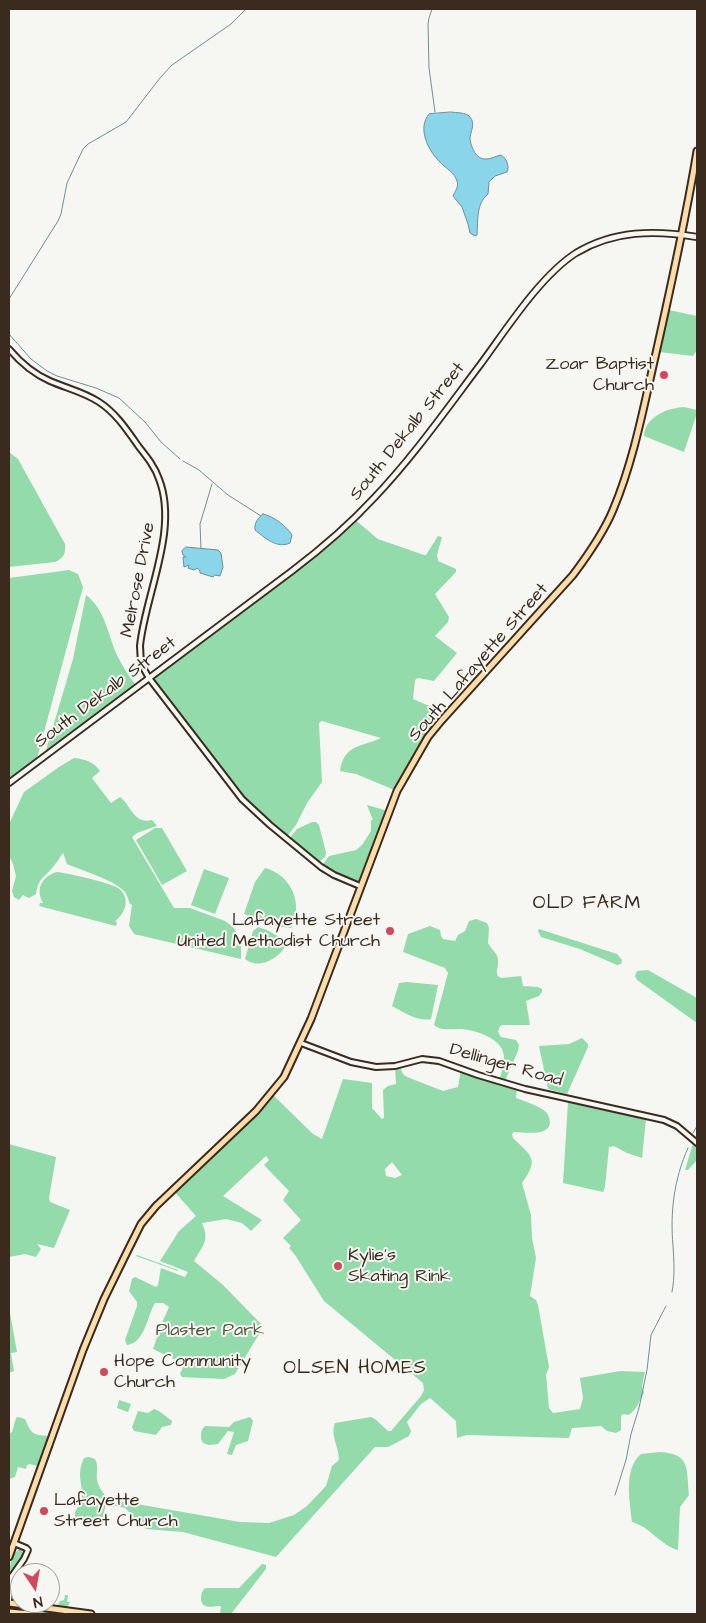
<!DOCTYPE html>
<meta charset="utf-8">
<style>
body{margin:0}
#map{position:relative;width:706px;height:1623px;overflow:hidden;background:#f6f6f2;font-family:"Architects Daughter",sans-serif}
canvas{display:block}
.frame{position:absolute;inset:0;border:10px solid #3b2a1e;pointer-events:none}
.north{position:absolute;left:10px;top:1563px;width:50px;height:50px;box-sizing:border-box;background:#f6f6f2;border:1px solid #aba49d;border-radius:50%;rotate:168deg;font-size:14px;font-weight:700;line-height:20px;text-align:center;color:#3b2a1e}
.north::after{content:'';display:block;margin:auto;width:18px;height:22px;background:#d1495b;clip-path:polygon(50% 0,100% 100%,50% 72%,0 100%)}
</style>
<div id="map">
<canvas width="706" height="1623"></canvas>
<div class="frame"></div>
<div class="north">N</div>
</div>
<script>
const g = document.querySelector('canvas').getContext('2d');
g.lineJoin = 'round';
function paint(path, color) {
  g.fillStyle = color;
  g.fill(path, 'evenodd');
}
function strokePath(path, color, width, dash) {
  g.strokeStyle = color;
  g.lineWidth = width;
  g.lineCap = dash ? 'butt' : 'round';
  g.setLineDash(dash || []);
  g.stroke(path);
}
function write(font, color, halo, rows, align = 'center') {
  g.font = font + ' "Architects Daughter",sans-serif';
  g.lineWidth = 4;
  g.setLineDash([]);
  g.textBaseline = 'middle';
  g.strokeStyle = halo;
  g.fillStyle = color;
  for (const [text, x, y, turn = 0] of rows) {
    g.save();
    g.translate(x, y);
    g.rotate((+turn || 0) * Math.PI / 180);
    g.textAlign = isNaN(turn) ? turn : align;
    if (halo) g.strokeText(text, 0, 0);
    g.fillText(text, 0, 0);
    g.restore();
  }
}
const green = new Path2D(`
 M669,310L697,316V350L693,356L659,352Z
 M684,407L697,410V413L684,452L644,436C645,417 667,408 684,407Z
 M9,452L18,459L65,544C66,553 64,558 55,562L9,567Z
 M354,519L378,539L424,555H426L438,536L442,537L437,555L438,561L456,569V572L435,594L449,617L448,622L435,636L457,653L434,681L418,678L415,680L413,699L448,714L428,737L397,791L356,774L340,771C344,744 362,747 381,738L322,721L320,722L319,724L322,782L307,803L296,825L286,838L242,799L149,678L292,571Z
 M69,570L78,574L83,587L36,762L9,783V578Z
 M86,595C106,610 108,637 118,657C123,668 131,678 137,687L44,757L73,659Z
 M74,758C85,759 94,762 100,771L92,778L111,803L120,797C131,805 134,825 152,820L157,826L137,833L132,837L174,908H190L225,921L234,928L241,944V959L134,934L129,926L132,905L130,904C128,899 127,893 123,890C113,880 81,870 67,864L63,853C60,856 59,860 56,863C46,878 39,875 36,894L29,898L23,895L19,900L14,897L12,891L16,876L13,864L9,856V824L24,792L59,767Z
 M367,805L388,811L360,886L321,867L329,856L356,850L362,845L371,831V820H373Z
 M312,822H316L319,825L326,853L325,857L317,864L288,840L297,829Z
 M155,828H162L187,871L162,885L136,840Z
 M265,868C291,875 304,903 291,928L275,926L244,914L255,882Z
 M204,869L229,878L215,914L191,905Z
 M57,872C68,873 110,883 118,888C131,897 126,913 115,921L117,922L116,926L39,906L40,903H43C35,889 42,876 57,872Z
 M476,919L487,923L489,928L488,943C491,949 498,953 498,960C499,967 495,970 498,976L501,978L521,976L523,986L538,987L542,989V992L539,996L526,1001L530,1025H503L500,1026L498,1032L501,1037L516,1040L519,1045L518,1051L504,1083L517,1086L516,1098C524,1101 540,1106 546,1112C548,1114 550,1119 550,1123C548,1137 524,1132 514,1132L512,1134L513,1138C531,1156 540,1158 522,1183L531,1215L532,1238L536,1258L530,1296L536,1300L538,1305L549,1367L546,1375L549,1408L553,1413L580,1409L583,1398L580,1378L620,1371L645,1372L642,1386L644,1393L636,1408L629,1415L623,1414L621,1416V1430L616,1433L607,1431L601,1426L572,1428L569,1438L467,1435L457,1438L456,1421L430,1398L421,1404L407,1422L411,1431L409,1436L394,1444L388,1447H375L276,1557L183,1532L146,1529L125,1508L106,1504L101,1525L76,1519C72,1511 79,1508 81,1501C85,1486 75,1477 84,1458L89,1457L95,1459C99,1467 96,1472 97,1480C99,1488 103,1493 108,1499L240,1522L269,1523L294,1515L307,1506L326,1486L332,1466L339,1460C339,1447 330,1435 335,1423L371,1417L375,1419L388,1431H391L421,1396L424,1390L423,1383L324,1301L295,1255L289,1248L291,1246L283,1238L301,1220L283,1200L289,1191L264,1165L269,1160L266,1156L223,1196L262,1220L251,1231L242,1223L226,1219L202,1223C210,1241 203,1245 194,1261L223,1285L262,1325L261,1331L235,1374L224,1379L182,1377L180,1374L183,1367L182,1363L153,1349L162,1323L169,1307L163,1303H155C147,1316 145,1343 127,1345L125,1340L137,1306V1302L129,1291L132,1279L135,1277L156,1287L158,1285L161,1268L185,1277L188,1272L160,1261L179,1231L196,1216L173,1190L272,1094L313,1134L322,1139L343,1079L372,1083V1108L382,1119L384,1118L383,1090L388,1086L396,1084L395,1066L399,1065L403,1074L407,1077L443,1091L458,1087L461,1069L499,1081C501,1074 504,1065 504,1057C504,1039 476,1030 461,1029C452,1029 441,1031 434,1025L448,973L445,968L403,952L408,934L430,926L440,930L441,936L443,939L455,941L458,935L465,931L469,921ZM392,1162L402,1175L395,1178L386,1176L385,1169Z
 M258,927L267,930L288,942C281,957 260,971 245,959L253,931Z
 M539,929L617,954L622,960L621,964L617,965L580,949L541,937L538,931Z
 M648,970L697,998V1023L637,980L635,976L637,971Z
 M407,982L438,985L431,1019C418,1022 403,1012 392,1006L399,983Z
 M582,1038L588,1044V1047L567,1094L548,1089L539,1046L569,1044Z
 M568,1102L646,1119L642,1158L627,1153L614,1146L609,1147L605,1187L603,1192L563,1183Z
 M697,1135V1160L688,1170H685L694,1140Z
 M9,1144L56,1157L49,1198L50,1202L70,1210L54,1248L37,1244L41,1249L36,1257L25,1254L9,1257Z
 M137,1255L178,1270V1271L136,1256Z
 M9,1307L17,1352L11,1353L14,1371L9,1373Z
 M119,1400L131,1404L128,1412L117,1408Z
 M154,1409L159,1411L172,1421L171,1425L162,1427L156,1435L134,1431L132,1427L138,1411L148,1413Z
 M18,1417L25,1419C31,1433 32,1435 48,1436L37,1466L30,1464L27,1465L26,1469L18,1467L15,1477L9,1479V1434L12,1432L16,1418Z
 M250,1417L253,1421L248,1441L236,1445L232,1455L227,1454L234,1432L228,1431L218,1444L209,1445L203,1443C200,1438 200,1430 205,1426L229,1427L234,1422Z
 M660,1452C692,1454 686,1470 689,1495L680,1507L678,1550C660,1545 649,1526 632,1522C630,1502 623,1469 641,1454Z
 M20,1549L23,1553C21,1563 11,1569 9,1580C9,1570 10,1554 20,1549Z
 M262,1564L266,1565V1569L231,1614H220L221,1606C214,1605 202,1611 201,1599C201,1594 202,1591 205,1588H239Z
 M65,1595H68L67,1602H70L67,1608L59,1607L58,1605L60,1601L64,1600Z
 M9,1605L74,1614H46L9,1609Z`);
const water = new Path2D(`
 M451,112C456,113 466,112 470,117C476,124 470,132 470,139C471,147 476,160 486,159C491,159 496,156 501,155C506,158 510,166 507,172L495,176L489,182L488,194C476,204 478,220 477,235L475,236L470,233L468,224L462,207L453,196C455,191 459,187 457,181C455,173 444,167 439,161C428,150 417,128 429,114Z
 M263,514C275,517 286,526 292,535L290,543C277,549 265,538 255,530C254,523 258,518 263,514Z
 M186,547L218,550L221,553L223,567L220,576L215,575L213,577L200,573V571L197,568L194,570L188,568L189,565L184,567L183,557H186L183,555L182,551Z`);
const stream = new Path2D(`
 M432,9L429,18L428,24L429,68L435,112
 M9,299L58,221L61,214L67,183L83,149L88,144L126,122L160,78L172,65L231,24L246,9
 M9,334L31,359L47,371L57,376L96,388L119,398L145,422L161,442L180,459
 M183,461L199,470L228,495L261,516
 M201,549L200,524L212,484
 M693,1133L697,1126
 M672,1292C675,1276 674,1262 673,1246C670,1212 674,1179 688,1148
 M615,1495L626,1460L631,1434L639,1408L647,1370L651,1335L666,1306`);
const tertiary = new Path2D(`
 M9,349C20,362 34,374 50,381C66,388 84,392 99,402C116,413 127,430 139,447C147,457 155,467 159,479C179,530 145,595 140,646L141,664L149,678L242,799L270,825L321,867L334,875L360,886
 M301,1043L351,1062L376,1067L395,1066L422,1059L439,1061L478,1075L525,1089L664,1120L677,1126L697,1143
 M9,1600L12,1576L24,1559L28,1550L26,1548L14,1543`);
const secondary = new Path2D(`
 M9,783L292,571C321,549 349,525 374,498C413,457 446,410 480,365C506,330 540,276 576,253C614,230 655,230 697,237`);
const primary = new Path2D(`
 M9,1557L83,1350L104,1299L128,1250L141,1224L156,1206L256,1111L284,1077L311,1019L397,791L428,737L442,720L573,575C588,555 603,534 613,510C634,460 644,405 656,353C671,286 686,219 697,151`);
const trunk = new Path2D(`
 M9,1603L91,1614
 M9,1612L30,1614`);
const markers = [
 [664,375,5,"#d1495b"],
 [390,931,5,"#d1495b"],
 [338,1266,5,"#d1495b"],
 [104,1372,5,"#d1495b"],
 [44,1511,5,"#d1495b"]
];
const poiNames = [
 ["Zoar Baptist",654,365,"right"],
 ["Church",654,386,"right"],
 ["Lafayette Street",380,921,"right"],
 ["United Methodist Church",380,942,"right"],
 ["Kylie’s",348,1256],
 ["Skating Rink",348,1277],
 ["Hope Community",114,1362],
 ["Church",114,1383],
 ["Lafayette",54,1501],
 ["Street Church",54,1522]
];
const streetNames = [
 ["South Dekalb Street",408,432,-51],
 ["Melrose Drive",139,580,-79],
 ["South Lafayette Street",479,663,-49],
 ["South Dekalb Street",106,693,-37],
 ["Dellinger Road",506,1066,16]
];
const parkNames = [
 ["Plaster Park",210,1331]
];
const neighbourhoodNames = [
 ["OLD FARM",587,904],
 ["OLSEN HOMES",355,1369]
];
paint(green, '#93dbaa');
paint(water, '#8ad5ea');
strokePath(water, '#6a9198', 1);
strokePath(stream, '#6a9198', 1);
strokePath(tertiary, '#3b2a1e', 8);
strokePath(secondary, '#3b2a1e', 8);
strokePath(primary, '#3b2a1e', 9);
strokePath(trunk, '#3b2a1e', 9);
strokePath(tertiary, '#f6f6f2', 4);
strokePath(secondary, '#f6f6f2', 4.5);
strokePath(primary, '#faddab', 5);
strokePath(trunk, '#faddab', 5);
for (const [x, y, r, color] of markers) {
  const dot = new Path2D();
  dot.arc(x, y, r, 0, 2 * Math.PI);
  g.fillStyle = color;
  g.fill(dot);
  strokePath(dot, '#f6f6f2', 2);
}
write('18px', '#3b2a1e', '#f6f6f2', poiNames, 'left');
write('18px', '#3b2a1e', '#f6f6f2', streetNames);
write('18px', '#515641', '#f6f6f2', parkNames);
g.letterSpacing = '1px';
write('19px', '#3b2a1e', '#f6f6f2', neighbourhoodNames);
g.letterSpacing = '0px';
</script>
